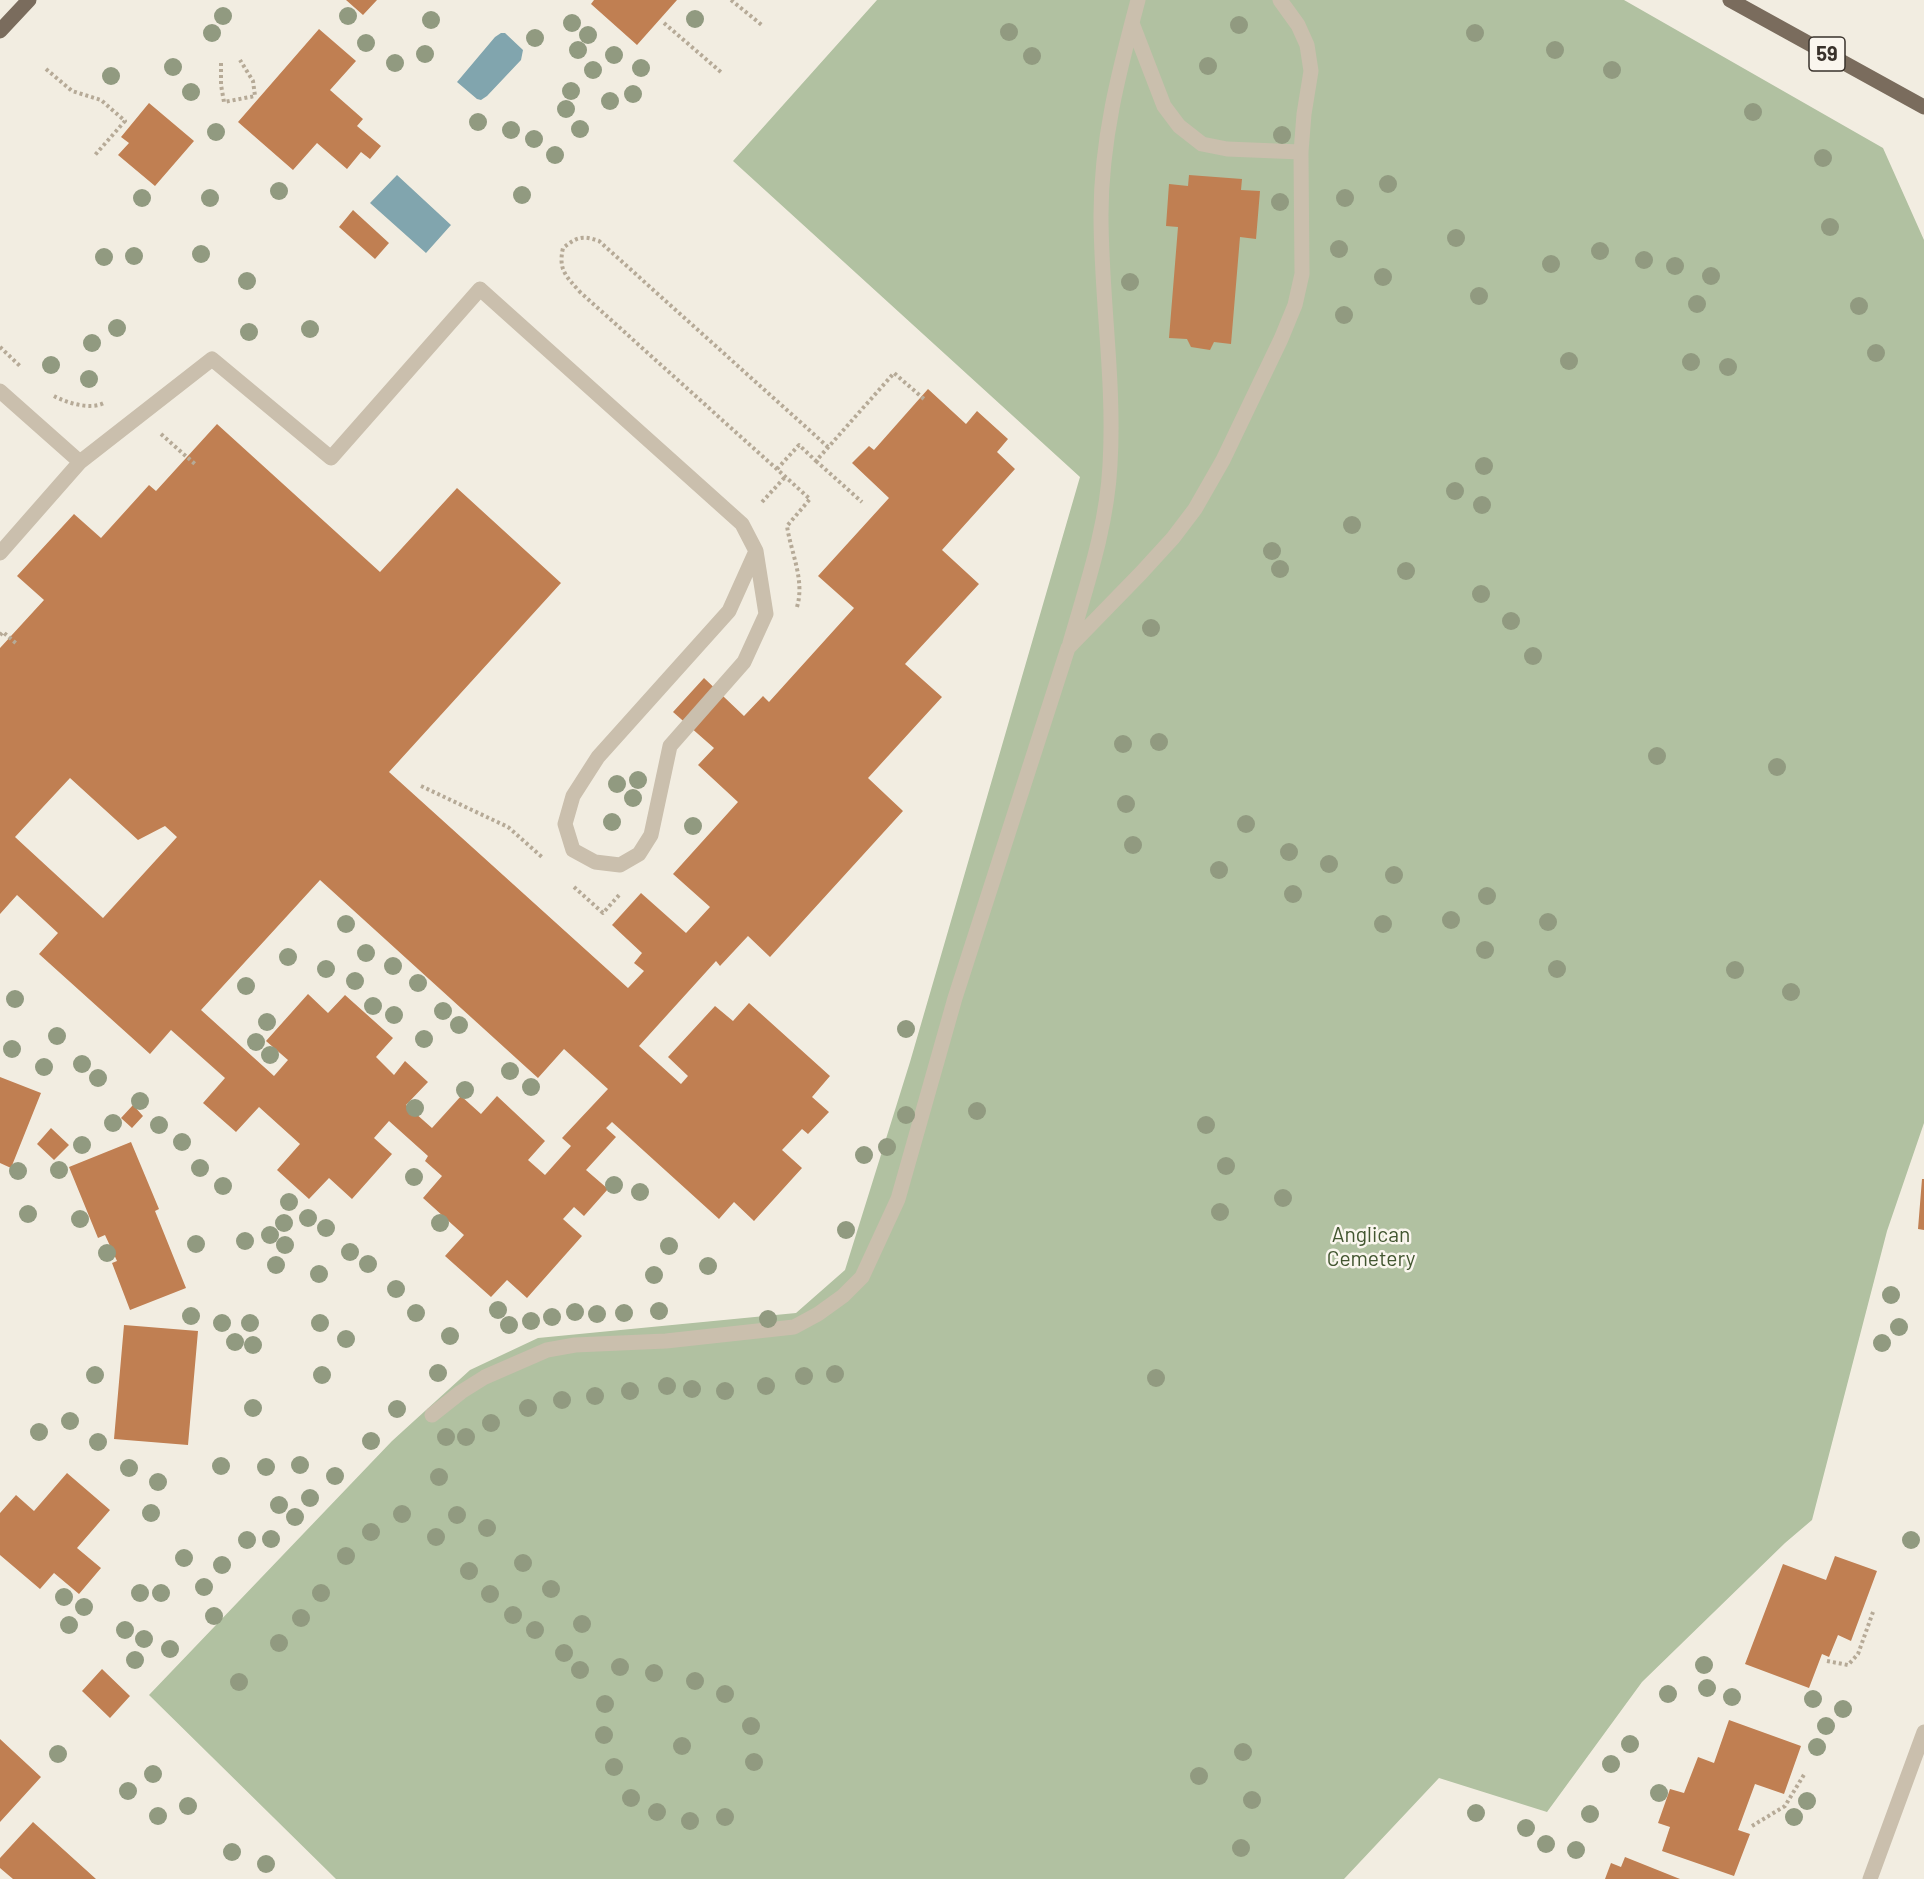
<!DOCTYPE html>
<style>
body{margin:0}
canvas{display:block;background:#f2ede1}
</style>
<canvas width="1924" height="1879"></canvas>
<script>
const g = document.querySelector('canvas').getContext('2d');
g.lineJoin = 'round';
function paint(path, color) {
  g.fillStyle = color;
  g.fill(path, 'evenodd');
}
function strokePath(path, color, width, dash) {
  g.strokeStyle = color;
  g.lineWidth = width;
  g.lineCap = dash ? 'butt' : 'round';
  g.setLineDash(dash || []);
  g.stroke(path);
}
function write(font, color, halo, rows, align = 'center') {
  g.font = font + ' Barlow,sans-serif';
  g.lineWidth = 5;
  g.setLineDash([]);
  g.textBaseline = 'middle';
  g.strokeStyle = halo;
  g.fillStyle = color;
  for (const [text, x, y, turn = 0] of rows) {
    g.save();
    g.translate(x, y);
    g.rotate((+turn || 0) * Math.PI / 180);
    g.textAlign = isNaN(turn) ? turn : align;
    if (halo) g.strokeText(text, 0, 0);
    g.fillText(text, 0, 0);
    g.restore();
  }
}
const green = new Path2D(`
 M877,0H1624L1883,148L1924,240V1123L1887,1231L1812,1520L1785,1543L1642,1682L1547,1812L1439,1778L1344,1879H336L149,1695L392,1441L470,1370L538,1338L796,1313L845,1270L910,1062L1080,477L733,161Z`);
const water = new Path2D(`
 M501,33H505L523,50L521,60L487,96L481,100L477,99L457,82L495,37Z
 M397,175L451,225L426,253L370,203Z`);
const building = new Path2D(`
 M346,0H377L363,15Z
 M594,0H677L637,45L591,4Z
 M319,29L356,61L330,90L363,119L357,126L381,146L370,159L361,152L347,169L317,143L293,170L238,122Z
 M149,103L194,141L155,186L118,155L129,143L121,137Z
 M1189,175L1242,179L1241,190L1260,191L1256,239L1240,237L1231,344L1214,342L1210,350L1191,347L1187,339L1169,338L1178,227L1166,226L1169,184L1188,186Z
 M353,210L389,243L375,259L339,227Z
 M928,389L966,424L977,411L1008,439L997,452L1015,469L942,550L979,584L905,664L942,697L868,778L903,811L770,957L748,936L720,966L716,961L639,1046L681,1084L688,1076L668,1057L715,1006L733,1021L749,1003L830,1076L812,1097L829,1112L808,1134L802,1129L782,1150L802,1168L754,1221L734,1202L719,1219L612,1122L606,1128L616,1137L586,1170L608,1189L584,1216L574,1207L563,1219L582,1236L527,1298L507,1280L491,1297L445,1256L464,1235L423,1198L442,1176L425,1161L428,1156L389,1121L374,1138L392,1154L352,1199L329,1178L309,1199L277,1170L300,1144L259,1107L236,1132L203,1103L225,1078L171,1030L150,1054L39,954L58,933L17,895L0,914V648L44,600L17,576L74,514L101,538L149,485L156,491L217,424L380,572L457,488L561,583L389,772L628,988L644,971L634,963L642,953L612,925L641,893L686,933L710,907L673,874L738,802L698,765L714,748L673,712L704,678L744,716L763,696L769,702L854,608L818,576L889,498L852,463L869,446L874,450ZM70,778L138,840L165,826L177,837L103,918L15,837ZM320,880L538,1078L564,1049L608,1089L562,1138L571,1146L545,1175L528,1160L545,1141L497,1096L481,1114L461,1096L432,1128L406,1105L428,1082L405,1061L394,1075L376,1057L393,1038L345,995L328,1013L308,994L266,1041L288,1060L274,1076L201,1010Z
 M0,1077L41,1093L11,1168L0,1163Z
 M133,1105L143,1116L132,1128L121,1118Z
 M51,1128L69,1145L54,1160L37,1144Z
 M131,1142L159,1209L155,1211L186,1288L130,1310L112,1263L117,1261L105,1235L98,1238L69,1167Z
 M1922,1179H1924V1230L1918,1229Z
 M124,1325L198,1331L188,1445L114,1439Z
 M67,1473L110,1510L77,1548L101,1568L79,1594L54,1573L40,1589L0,1555V1513L16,1495L34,1511Z
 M1835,1556L1877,1571L1851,1641L1838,1635L1829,1657L1822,1654L1809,1688L1745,1664L1783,1564L1826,1580Z
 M102,1669L130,1696L110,1718L82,1691Z
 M1729,1720L1801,1746L1784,1794L1755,1784L1738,1830L1750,1834L1734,1876L1662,1851L1670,1827L1658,1823L1670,1789L1684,1793L1698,1757L1714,1763Z
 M0,1739L41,1777L0,1822Z
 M33,1822L96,1879H13L0,1868V1858Z
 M1625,1857L1680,1879H1605L1611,1863L1621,1867Z`);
const path = new Path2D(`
 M731,0L763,26
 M664,23L722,73
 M221,63V85L224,102L255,96L253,81L240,60
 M46,69L72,91L101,100L125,121L95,155
 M0,347L21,367
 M54,396C67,403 90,410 104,403
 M161,434L196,465
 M816,461L862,502
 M777,469L799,445L816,461L894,373L924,399
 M762,502L786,476
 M797,607C805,580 791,553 787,526L810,499L580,292C566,276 558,270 563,248C577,237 582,235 599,241L828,447
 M0,635L3,632L18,645
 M421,786L508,827L542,857
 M574,887L603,913L620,894
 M1827,1661L1848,1665L1858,1654L1873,1612
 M1752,1826L1785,1806L1805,1773`);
const minor = new Path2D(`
 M1132,23L1164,106L1179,126L1202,144L1227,149L1301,152
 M0,391L80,462L0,553
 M80,462L212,359L331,458L480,289L742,524L756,551L729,611L598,757L573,796L565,824L573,850L595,862L620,865L639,854L651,835L670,746L744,662L766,614L756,551
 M1070,643C1087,584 1107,526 1110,465C1115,382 1101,298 1101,215C1101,140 1119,71 1138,0
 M432,1415L461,1392L485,1377L547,1350L575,1345L666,1341L794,1327L818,1314L843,1296L862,1277L898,1199L955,998L1068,648L1141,573L1173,538L1195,509L1223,460L1281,339L1295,305L1302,274L1301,152L1304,114L1311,71L1307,45L1298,25L1280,0
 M1870,1879L1924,1732`);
const major = new Path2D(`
 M1730,0L1924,107
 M0,31L29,0`);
const trees = [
 [223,16],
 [348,16],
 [695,19],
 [431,20],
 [572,23],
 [1239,25],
 [1009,32],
 [212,33],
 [1475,33],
 [588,35],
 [535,38],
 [366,43],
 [578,50],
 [1555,50],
 [425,54],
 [614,55],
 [1032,56],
 [395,63],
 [1208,66],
 [173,67],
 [641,68],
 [593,70],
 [1612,70],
 [111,76],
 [571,91],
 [191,92],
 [633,94],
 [610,101],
 [566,109],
 [1753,112],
 [478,122],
 [580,129],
 [511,130],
 [216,132],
 [1282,135],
 [534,139],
 [555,155],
 [1823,158],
 [1388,184],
 [279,191],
 [522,195],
 [142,198],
 [210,198],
 [1345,198],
 [1280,202],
 [1830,227],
 [1456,238],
 [1339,249],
 [1600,251],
 [201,254],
 [134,256],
 [104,257],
 [1644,260],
 [1551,264],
 [1675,266],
 [1711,276],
 [1383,277],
 [247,281],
 [1130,282],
 [1479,296],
 [1697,304],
 [1859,306],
 [1344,315],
 [117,328],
 [310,329],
 [249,332],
 [92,343],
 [1876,353],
 [1569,361],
 [1691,362],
 [51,365],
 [1728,367],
 [89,379],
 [1484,466],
 [1455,491],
 [1482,505],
 [1352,525],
 [1272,551],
 [1280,569],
 [1406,571],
 [1481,594],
 [1511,621],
 [1151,628],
 [1533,656],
 [1159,742],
 [1123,744],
 [1657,756],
 [1777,767],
 [638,780],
 [617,784],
 [633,798],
 [1126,804],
 [612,822],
 [1246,824],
 [693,826],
 [1133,845],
 [1289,852],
 [1329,864],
 [1219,870],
 [1394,875],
 [1293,894],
 [1487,896],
 [1451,920],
 [1548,922],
 [346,924],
 [1383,924],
 [1485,950],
 [366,953],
 [288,957],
 [393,966],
 [326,969],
 [1557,969],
 [1735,970],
 [355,981],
 [418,983],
 [246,986],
 [1791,992],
 [15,999],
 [373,1006],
 [443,1011],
 [394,1015],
 [267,1022],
 [459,1025],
 [906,1029],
 [57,1036],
 [424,1039],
 [256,1042],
 [12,1049],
 [270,1055],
 [82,1064],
 [44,1067],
 [510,1071],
 [98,1078],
 [531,1087],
 [465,1090],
 [140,1101],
 [415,1108],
 [977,1111],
 [906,1115],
 [113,1123],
 [159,1125],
 [1206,1125],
 [182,1142],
 [82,1145],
 [887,1147],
 [864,1155],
 [1226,1166],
 [200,1168],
 [59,1170],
 [18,1171],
 [414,1177],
 [614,1185],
 [223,1186],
 [640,1192],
 [1283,1198],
 [289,1202],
 [1220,1212],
 [28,1214],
 [308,1218],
 [80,1219],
 [284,1223],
 [440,1223],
 [326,1228],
 [846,1230],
 [270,1235],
 [245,1241],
 [196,1244],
 [285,1245],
 [669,1246],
 [350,1252],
 [107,1253],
 [368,1264],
 [276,1265],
 [708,1266],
 [319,1274],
 [654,1275],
 [396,1289],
 [1891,1295],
 [498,1310],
 [659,1311],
 [575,1312],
 [416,1313],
 [624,1313],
 [597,1314],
 [191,1316],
 [552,1317],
 [768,1319],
 [531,1321],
 [222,1323],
 [250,1323],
 [320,1323],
 [509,1325],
 [1899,1327],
 [450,1336],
 [346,1339],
 [235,1342],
 [1882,1343],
 [253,1345],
 [438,1373],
 [835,1374],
 [95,1375],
 [322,1375],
 [804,1376],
 [1156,1378],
 [667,1386],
 [766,1386],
 [692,1389],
 [630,1391],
 [725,1391],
 [595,1396],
 [562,1400],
 [253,1408],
 [528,1408],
 [397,1409],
 [70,1421],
 [491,1423],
 [39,1432],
 [446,1437],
 [466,1437],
 [371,1441],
 [98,1442],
 [300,1465],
 [221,1466],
 [266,1467],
 [129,1468],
 [335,1476],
 [439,1477],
 [158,1482],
 [310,1498],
 [279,1505],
 [151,1513],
 [402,1514],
 [457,1515],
 [295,1517],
 [487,1528],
 [371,1532],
 [436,1537],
 [271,1539],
 [247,1540],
 [1911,1540],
 [346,1556],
 [184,1558],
 [523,1563],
 [222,1565],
 [469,1571],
 [204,1587],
 [551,1589],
 [140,1593],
 [161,1593],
 [321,1593],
 [490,1594],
 [64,1597],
 [84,1607],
 [513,1615],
 [214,1616],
 [301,1618],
 [582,1624],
 [69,1625],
 [125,1630],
 [535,1630],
 [144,1639],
 [279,1643],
 [170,1649],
 [564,1653],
 [135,1660],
 [1704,1665],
 [620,1667],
 [580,1670],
 [654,1673],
 [695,1681],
 [239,1682],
 [1707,1688],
 [725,1694],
 [1668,1694],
 [1732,1697],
 [1813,1699],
 [605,1704],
 [1843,1709],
 [751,1726],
 [1826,1726],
 [604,1735],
 [1630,1744],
 [682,1746],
 [1817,1747],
 [1243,1752],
 [58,1754],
 [754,1762],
 [1611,1764],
 [614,1767],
 [153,1774],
 [1199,1776],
 [128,1791],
 [1659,1793],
 [631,1798],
 [1252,1800],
 [1807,1801],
 [188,1806],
 [657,1812],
 [1476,1813],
 [1590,1814],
 [158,1816],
 [725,1817],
 [1794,1817],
 [690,1821],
 [1526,1828],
 [1546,1844],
 [1241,1848],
 [1576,1850],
 [232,1852],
 [266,1864]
];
const shields = [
 [1827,54,36]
];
const shieldNames = [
 ["59",1827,54]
];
const parkNames = [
 ["Anglican",1371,1235],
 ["Cemetery",1371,1259]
];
paint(green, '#b1c1a1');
paint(water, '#81a5ae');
paint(building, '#c07f52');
strokePath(path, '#b6aa97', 4, [3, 3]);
strokePath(minor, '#cabfad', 15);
strokePath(major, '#7a6c5d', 15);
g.fillStyle = '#919a80';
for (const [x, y] of trees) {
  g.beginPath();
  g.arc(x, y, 9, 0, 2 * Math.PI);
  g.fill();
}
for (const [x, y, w] of shields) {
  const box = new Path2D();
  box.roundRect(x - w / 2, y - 17, w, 34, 4.5);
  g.fillStyle = '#faf6ee';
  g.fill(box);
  strokePath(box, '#39322b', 1.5);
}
write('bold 20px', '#39322b', null, shieldNames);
write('21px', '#425630', '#faf6ee', parkNames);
</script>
